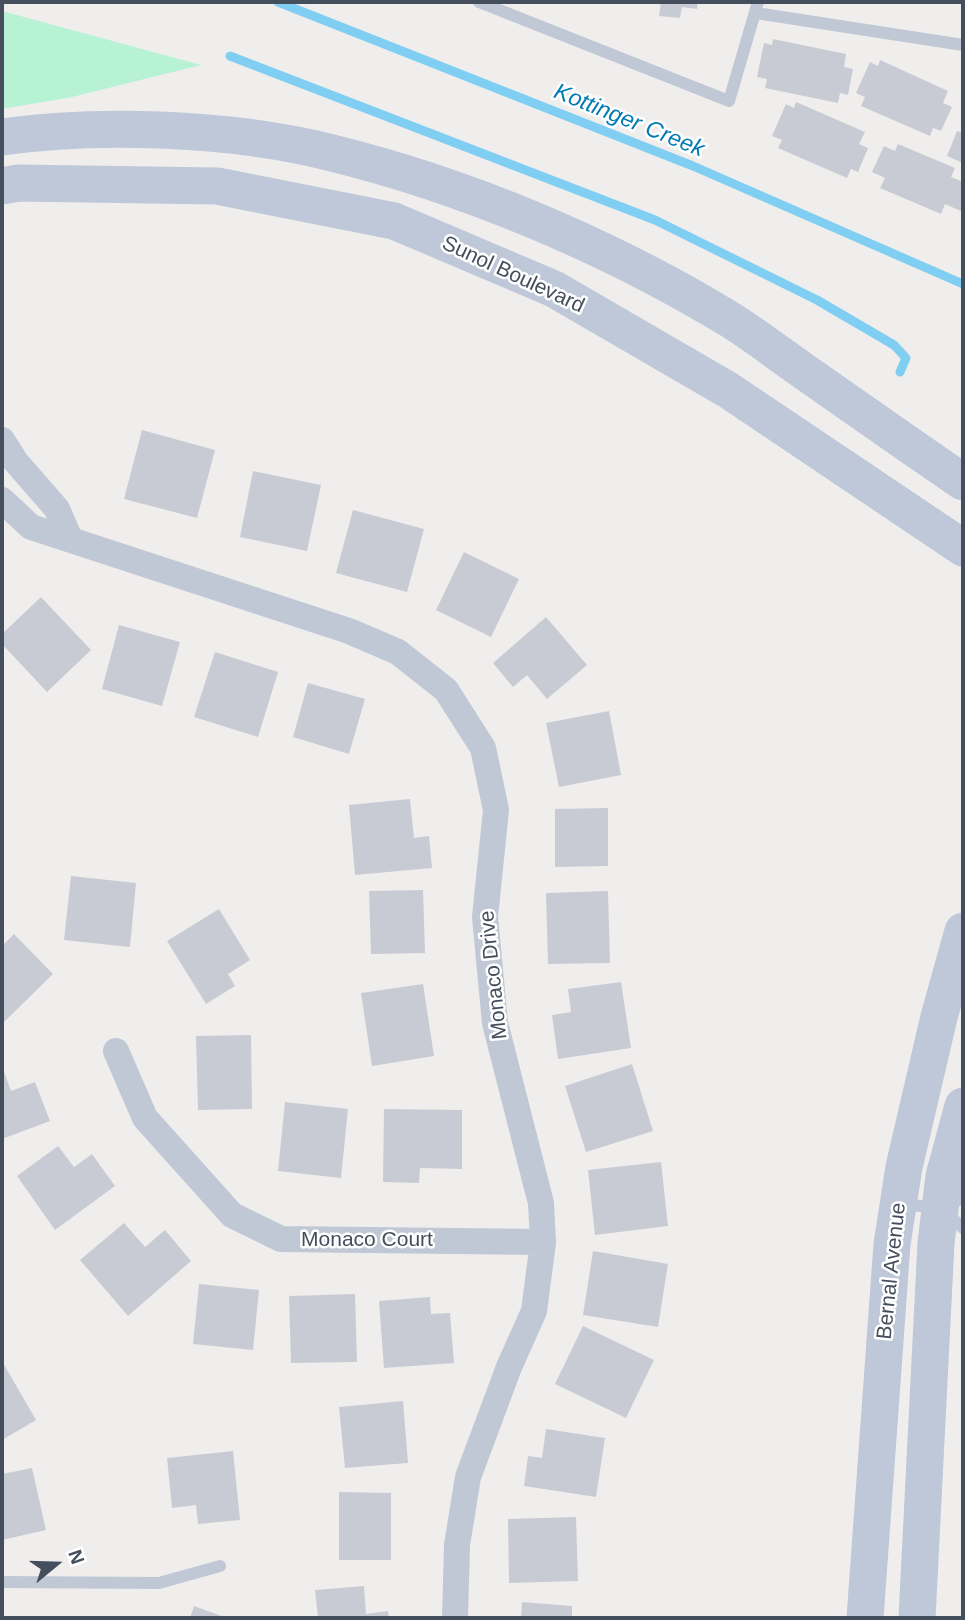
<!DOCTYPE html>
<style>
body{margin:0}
#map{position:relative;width:965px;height:1620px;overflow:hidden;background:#f0eded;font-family:Helvetica,sans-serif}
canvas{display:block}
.frame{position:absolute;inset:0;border:4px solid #444e5c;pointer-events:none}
.north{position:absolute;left:21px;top:1529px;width:70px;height:70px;-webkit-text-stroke:5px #fff;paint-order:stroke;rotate:71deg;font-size:19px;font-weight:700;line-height:28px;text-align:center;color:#444e5c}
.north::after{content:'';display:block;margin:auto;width:24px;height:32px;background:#444e5c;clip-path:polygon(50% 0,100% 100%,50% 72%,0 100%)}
</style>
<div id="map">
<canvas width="965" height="1620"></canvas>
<div class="frame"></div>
<div class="north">N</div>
</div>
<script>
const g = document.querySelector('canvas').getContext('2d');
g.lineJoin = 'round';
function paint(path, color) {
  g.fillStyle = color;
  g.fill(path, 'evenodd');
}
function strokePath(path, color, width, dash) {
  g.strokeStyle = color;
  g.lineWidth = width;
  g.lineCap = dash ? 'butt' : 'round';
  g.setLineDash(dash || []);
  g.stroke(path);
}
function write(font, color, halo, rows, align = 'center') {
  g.font = font + ' Helvetica,sans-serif';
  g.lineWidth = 5;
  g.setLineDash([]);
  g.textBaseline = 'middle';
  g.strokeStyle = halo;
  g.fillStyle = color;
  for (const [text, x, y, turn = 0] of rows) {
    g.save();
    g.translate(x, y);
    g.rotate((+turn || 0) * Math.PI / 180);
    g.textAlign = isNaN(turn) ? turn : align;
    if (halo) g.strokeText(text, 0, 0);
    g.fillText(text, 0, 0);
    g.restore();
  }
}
const green = new Path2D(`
 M2,11L201,65L72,97L2,109Z`);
const stream = new Path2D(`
 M278,2L693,166L963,284
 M230,56L655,220L817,300L894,345L906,358L900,372`);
const building = new Path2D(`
 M661,2H698L697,9L682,7L680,18L659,16Z
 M773,39L846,54L844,67L853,69L848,95L840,93L838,103L765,88L767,79L757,77L764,43L772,45Z
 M880,60L948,91L943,103L952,107L941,131L933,128L930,136L861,106L865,97L856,93L870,62L878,66Z
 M796,102L865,132L859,144L868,148L858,172L851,169L847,178L778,148L782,140L772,136L786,104L794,108Z
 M957,131L963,133V163L947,156Z
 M898,144L955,168L951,177L961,181L963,175V212L945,204L941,214L880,188L885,178L872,172L884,146L895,151Z
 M142,430L215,450L197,518L124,499Z
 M253,471L321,485L307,551L240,537Z
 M353,510L424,529L407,592L336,573Z
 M464,552L519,579L491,637L436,610Z
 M41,597L91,650L47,692L2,644V634Z
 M546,617L587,665L547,699L527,675L513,687L493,663Z
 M119,625L180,642L162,706L102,689Z
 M215,652L278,672L258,737L194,717Z
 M308,683L365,699L349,754L293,737Z
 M609,711L621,775L559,787L546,723Z
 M410,799L414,838L429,836L432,868L355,875L349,805Z
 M608,808V866L555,867V809Z
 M71,876L136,883L130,947L64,940Z
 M423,890L425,953L371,954L369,891Z
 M608,891L610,963L548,964L546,893Z
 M219,909L250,960L228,974L235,986L206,1004L167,941Z
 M14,934L53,974L2,1024V946Z
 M621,982L631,1048L558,1059L552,1015L571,1012L568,989Z
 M423,984L434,1056L372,1066L361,993Z
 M251,1035L252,1109L198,1110L196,1036Z
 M632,1064L653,1131L586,1152L565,1086Z
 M2,1066L11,1091L35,1082L50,1121L2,1139Z
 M285,1102L348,1109L341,1178L278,1171Z
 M384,1109L462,1110V1169L420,1168L419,1183L383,1182Z
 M58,1146L74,1167L92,1154L115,1186L55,1230L17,1176Z
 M661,1162L668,1226L595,1235L588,1170Z
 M124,1223L145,1247L165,1230L191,1261L128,1316L80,1260Z
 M593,1251L668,1264L658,1327L583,1315Z
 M199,1284L259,1290L253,1350L193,1344Z
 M355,1294L357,1362L291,1363L289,1296Z
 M430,1297L431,1314L450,1313L454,1363L384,1368L379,1301Z
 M583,1326L654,1360L626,1418L555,1384Z
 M2,1361L36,1420L2,1440Z
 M403,1401L408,1463L345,1468L339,1407Z
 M546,1429L605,1438L596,1497L524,1486L528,1456L542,1458Z
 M233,1451L240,1520L198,1524L196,1505L172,1508L167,1458Z
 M32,1468L46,1530L2,1540V1474Z
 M339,1492L391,1493V1560H339Z
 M576,1517L578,1581L509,1583L508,1519Z
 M364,1586L366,1614L388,1611L389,1618H318L315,1590Z
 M522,1602L572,1606V1618H521Z
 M194,1606L227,1618H190Z`);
const lane = new Path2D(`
 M479,2L729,101L758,2
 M756,13L963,45
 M902,1204L940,1208L963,1198
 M946,1213L963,1228
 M2,1582L159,1583L220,1566`);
const street = new Path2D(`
 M2,440L16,462L57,509L70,539
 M2,500L31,527L349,631L398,652L446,690L483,748L496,810L485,917L495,1023L541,1203L543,1242L534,1311L509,1367L468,1477L457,1545L455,1618
 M116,1051L145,1118L232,1215L281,1239L543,1242`);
const secondary = new Path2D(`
 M2,137C100,123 232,128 328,152C464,185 604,244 724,316C751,332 776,352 802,370C856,408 909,445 963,482
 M2,186L18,183L217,186L394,221L554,289L728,390L963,548
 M865,1618L892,1244L904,1167L939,1017L963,931
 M917,1618L936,1243L944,1176L963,1106`);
const streetNames = [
 ["Sunol Boulevard",513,275,25],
 ["Monaco Drive",494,975,-96],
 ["Monaco Court",367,1240],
 ["Bernal Avenue",892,1271,-84]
];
const waterNames = [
 ["Kottinger Creek",629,121,22]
];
paint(green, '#b7f2d5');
strokePath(stream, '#80cff3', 9);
paint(building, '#c9cbd4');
strokePath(lane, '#bfc8d4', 12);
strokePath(street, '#bfc8d4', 26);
strokePath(secondary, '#bec8d8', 37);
write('21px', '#444e5c', '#fff', streetNames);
write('italic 23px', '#007ab3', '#fff', waterNames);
</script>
